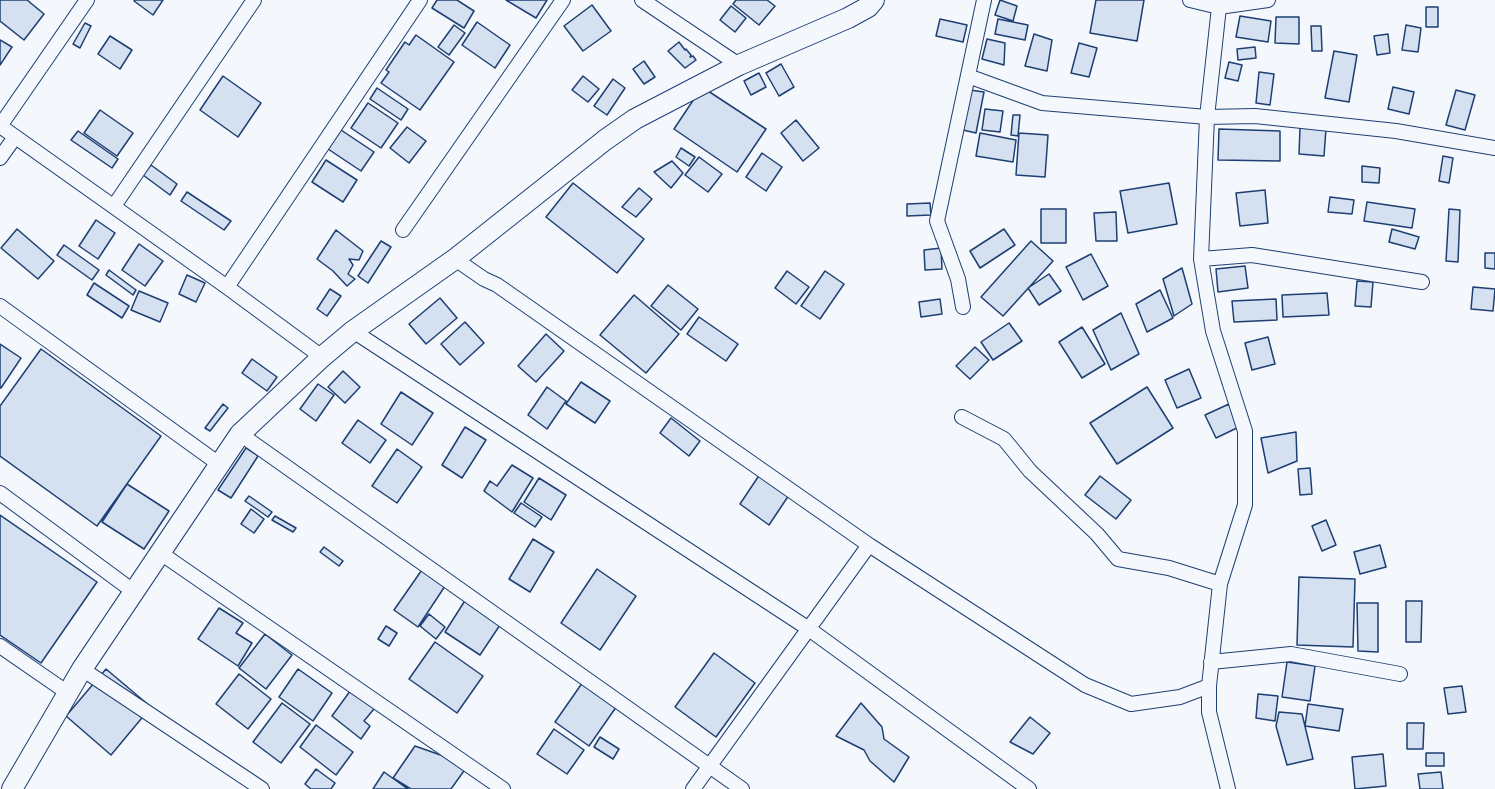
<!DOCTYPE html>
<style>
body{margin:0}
canvas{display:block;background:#f4f7fb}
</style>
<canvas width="1495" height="789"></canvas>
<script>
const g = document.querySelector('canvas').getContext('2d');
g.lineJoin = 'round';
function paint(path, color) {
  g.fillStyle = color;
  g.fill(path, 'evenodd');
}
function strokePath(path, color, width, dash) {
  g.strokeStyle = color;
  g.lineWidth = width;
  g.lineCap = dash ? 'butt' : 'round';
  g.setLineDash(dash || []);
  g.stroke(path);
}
const building = new Path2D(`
 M0,0H27L44,14L24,40L0,21Z
 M135,0H163L153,15L134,1Z
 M437,0H457L474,11L464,28L432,8Z
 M506,0H547L536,18Z
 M736,0H767L775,6L759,25L733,4Z
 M1000,0L1017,6L1013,21L995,15Z
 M1096,0H1144L1137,41L1090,33Z
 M592,5L611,31L583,51L564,26Z
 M731,6L746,18L735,32L720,20Z
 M1426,7H1438V27H1426Z
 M1240,16L1271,21L1268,42L1236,37Z
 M1276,17H1299V44L1275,43Z
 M940,19L967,25L963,42L936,36Z
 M998,19L1028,25L1025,40L995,34Z
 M477,22L510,45L495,68L462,45Z
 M85,23L91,26L80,48L73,44Z
 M454,25L465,33L449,55L438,47Z
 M1406,25L1421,28L1418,52L1402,50Z
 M1311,26H1321L1322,51H1312Z
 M1034,34L1052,40L1047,71L1025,66Z
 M1388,34L1390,53L1377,55L1374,36Z
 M416,35L454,62L420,110L381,83L389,72L386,70L405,42L409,45Z
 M110,36L132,50L120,69L98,54Z
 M987,39L1005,43L1004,65L982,59Z
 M0,40L12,47L0,65Z
 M679,42L685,50L686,49L691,55L690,57L693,56L696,60L685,68L668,51Z
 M1079,43L1097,48L1089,77L1071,73Z
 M1255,47L1256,58L1238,60L1237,49Z
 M1334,51L1357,55L1349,102L1325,98Z
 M644,61L655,77L644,84L633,69Z
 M1229,62L1242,65L1238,81L1225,78Z
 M781,64L794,87L779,96L766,73Z
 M1259,72L1274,74L1270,105L1256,103Z
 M759,73L766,87L751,95L744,81Z
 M223,76L261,103L238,137L200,110Z
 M583,76L599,89L588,102L572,90Z
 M613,79L625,88L607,115L594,106Z
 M702,87L766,129L737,172L674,129Z
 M1393,87L1414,92L1409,114L1388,109Z
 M377,88L408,109L401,120L370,99Z
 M970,90L984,92L976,133L963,130Z
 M1456,90L1475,95L1465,130L1446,125Z
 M368,103L398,123L381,148L351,128Z
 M985,109L1003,111L1000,132L982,130Z
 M100,110L133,133L117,156L84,133Z
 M1013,115H1020L1018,136L1011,135Z
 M796,120L819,148L803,161L781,133Z
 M407,127L426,141L409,163L390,148Z
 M1300,128L1326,129L1324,156L1299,154Z
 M1219,129L1280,131V161L1218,160Z
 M341,130L374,152L361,171L328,149Z
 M78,131L118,159L112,168L71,140Z
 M980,133L1016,140L1013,162L976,156Z
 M1019,133L1048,135L1045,177L1016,175Z
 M681,148L695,157L689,166L676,157Z
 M762,153L782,167L766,191L746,177Z
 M1443,156L1453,158L1449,183L1439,181Z
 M699,157L722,174L708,192L685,175Z
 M326,160L357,180L343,202L312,182Z
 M672,161L683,173L671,188L654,172Z
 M151,165L177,184L170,195L143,175Z
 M1362,166L1380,168L1379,183L1362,182Z
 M573,183L644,239L617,273L546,217Z
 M1169,183L1177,224L1128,233L1120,191Z
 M639,188L652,199L636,217L622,207Z
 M1265,190L1268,223L1240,226L1236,193Z
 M187,192L231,221L224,230L181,201Z
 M1330,197L1354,200L1352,214L1328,212Z
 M1367,202L1415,209L1412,228L1364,221Z
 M930,203L931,215L907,216V204Z
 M1041,209H1066V243H1041Z
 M1449,209L1460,210L1458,262L1446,261Z
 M1116,212L1117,241H1096L1094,213Z
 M96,220L115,233L98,259L79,246Z
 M17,229L54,261L38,279L1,248Z
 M1004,229L1015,245L980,268L970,251Z
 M1392,229L1419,237L1415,249L1389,242Z
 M336,230L363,251L359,260L349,259L353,265L348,274L355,279L347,286L333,271L317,259Z
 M381,241L391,247L368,283L358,276Z
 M1031,241L1053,261L1003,316L981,297Z
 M139,244L163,261L145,286L122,270Z
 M64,245L99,270L92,280L57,255Z
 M941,248L942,269L925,270L924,250Z
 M1485,253H1495V269L1485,268Z
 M1091,254L1108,286L1083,300L1066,267Z
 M1245,266L1248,288L1218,292L1216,269Z
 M1182,268L1192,304L1174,316L1163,279Z
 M109,270L136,290L133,295L106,275Z
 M787,271L809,287L796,304L775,288Z
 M825,271L844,284L820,319L801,306Z
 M1049,274L1061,291L1039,305L1028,288Z
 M187,275L205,283L196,302L179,294Z
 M1357,281L1373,282L1371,307L1355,306Z
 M94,283L129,306L122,318L87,295Z
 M668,285L698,309L681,330L651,306Z
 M1473,287L1495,289L1493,311L1471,309Z
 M330,289L341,296L327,316L317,309Z
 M1160,290L1173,318L1147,332L1136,304Z
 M139,291L168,303L160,322L131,310Z
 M1327,293L1329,315L1283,317L1282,295Z
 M634,295L679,334L646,373L600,335Z
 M440,298L457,318L426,344L409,324Z
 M940,299L942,314L921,317L919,302Z
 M1276,299L1277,320L1234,322L1232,301Z
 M1121,313L1139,354L1111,370L1093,330Z
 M699,317L738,344L726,361L687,334Z
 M465,322L484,343L460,365L441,344Z
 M1009,323L1022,341L993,360L981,342Z
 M1082,327L1105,364L1082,378L1059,342Z
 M546,334L564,351L536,382L518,366Z
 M1268,337L1275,364L1252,370L1245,343Z
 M0,344L21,358L1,388H0Z
 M975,347L989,360L970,379L956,366Z
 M41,349L161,436L97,526L0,456V406Z
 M252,359L277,377L267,391L242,373Z
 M1189,369L1201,398L1177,408L1165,380Z
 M343,371L360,387L345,403L328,387Z
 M581,382L610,401L595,423L566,404Z
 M318,384L334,395L316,421L300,409Z
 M547,387L566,401L547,429L528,415Z
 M1147,387L1173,428L1117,464L1090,423Z
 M401,392L433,413L412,445L381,424Z
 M223,404L228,408L210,431L205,428Z
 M1229,404L1239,427L1216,438L1205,415Z
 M671,418L700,441L689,456L660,433Z
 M358,420L386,440L370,463L342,443Z
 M465,427L486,440L462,478L442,465Z
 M1296,432L1297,461L1268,473L1261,438Z
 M246,448L258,456L231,498L218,490Z
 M397,449L422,467L397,503L372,486Z
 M512,465L533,478L512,512L484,491L490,481L497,486Z
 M1310,468L1312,494L1300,495L1298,469Z
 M762,471L791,492L769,525L740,504Z
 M1100,476L1131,500L1116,519L1085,495Z
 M539,478L566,495L551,520L524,502Z
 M127,484L169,511L144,549L102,522Z
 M249,496L272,512L268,517L245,501Z
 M521,503L542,517L535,527L514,513Z
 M251,509L264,519L254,533L241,524Z
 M0,515L97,582L41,663L0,635Z
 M275,516L296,528L293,532L272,520Z
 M1326,520L1336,545L1322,551L1312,526Z
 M533,539L554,552L530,592L509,579Z
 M1380,545L1386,567L1360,574L1354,552Z
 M324,547L343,561L339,566L320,552Z
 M426,564L449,580L418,627L394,610Z
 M597,569L636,596L600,650L561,623Z
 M1299,577L1355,579L1353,647L1297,645Z
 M466,599L502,622L480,655L445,632Z
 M1406,601H1422L1421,642H1406Z
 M1357,603H1378V652L1358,651Z
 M219,608L243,623L236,633L252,643L238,666L198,639Z
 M429,614L445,627L436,639L420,626Z
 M386,626L397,633L389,646L378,639Z
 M265,634L292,655L266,689L239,668Z
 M435,642L483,676L457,713L409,679Z
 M714,653L755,683L716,737L675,707Z
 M1287,662L1315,666L1310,701L1282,697Z
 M106,669L151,707L111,755L66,716Z
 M298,669L332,693L313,721L279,697Z
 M239,674L271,699L248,729L216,704Z
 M585,679L619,703L589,746L555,722Z
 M1462,686L1466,712L1448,714L1444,688Z
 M353,687L378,704L364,721L370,726L361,739L332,716Z
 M1258,694L1278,696L1275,721L1256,718Z
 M282,703L310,724L281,763L253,742Z
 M861,703L882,727L884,739L909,757L894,782L870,761L864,750L836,736Z
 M1308,704L1343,709L1339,731L1305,726Z
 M1279,712L1302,714L1313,759L1287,765L1276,726Z
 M1030,717L1050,733L1033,754L1010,742Z
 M1407,723H1424L1423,749H1407Z
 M316,725L353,752L336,775L300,747Z
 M554,729L584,750L567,774L537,754Z
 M600,737L619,749L613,759L594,747Z
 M415,746L449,758L466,768L451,789H411L393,778Z
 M1426,753H1444V766H1426Z
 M1383,754L1386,786L1355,789L1352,757Z
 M316,769L335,783L331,789H311L305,784Z
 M384,772L408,789H373Z
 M1441,772L1443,789H1420L1418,774Z`);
const street = new Path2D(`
 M642,0L739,65
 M1190,0L1219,7L1268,0
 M1221,0L1219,7L1207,117L1201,259L1213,331L1245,431V505L1220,584L1209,686V712L1228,789
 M968,76L1042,103L1207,117L1255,116L1396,131L1495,148
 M0,126L227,287L322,357
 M0,126L87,0
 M0,158L15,137
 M114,206L254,0
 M403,230L563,0
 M455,259L484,279L497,285L869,545L1085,685L1131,704L1180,697L1209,686
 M1201,259L1252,255L1422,282
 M227,287L420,0
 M0,306L219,464
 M963,307L958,279L937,221L984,0
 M353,331L809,629L1029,789
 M962,417L1004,439L1030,471L1097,534L1118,559L1169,568L1220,584
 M240,434L742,789
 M0,493L133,591
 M159,552L503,789
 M0,646L68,693
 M1211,662L1291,654L1400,674
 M82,669L262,789
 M693,789L869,545`);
const secondary = new Path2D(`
 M12,789L82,669L240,434L322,357L353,331L455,259L605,140L635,119L739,65L848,18L868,7L874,0`);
paint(building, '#d5e0f0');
strokePath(building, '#1d3f73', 1.5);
strokePath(street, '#1d3f73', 16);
strokePath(secondary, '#1d3f73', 22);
strokePath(street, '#f4f7fb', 14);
strokePath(secondary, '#f4f7fb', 20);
</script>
